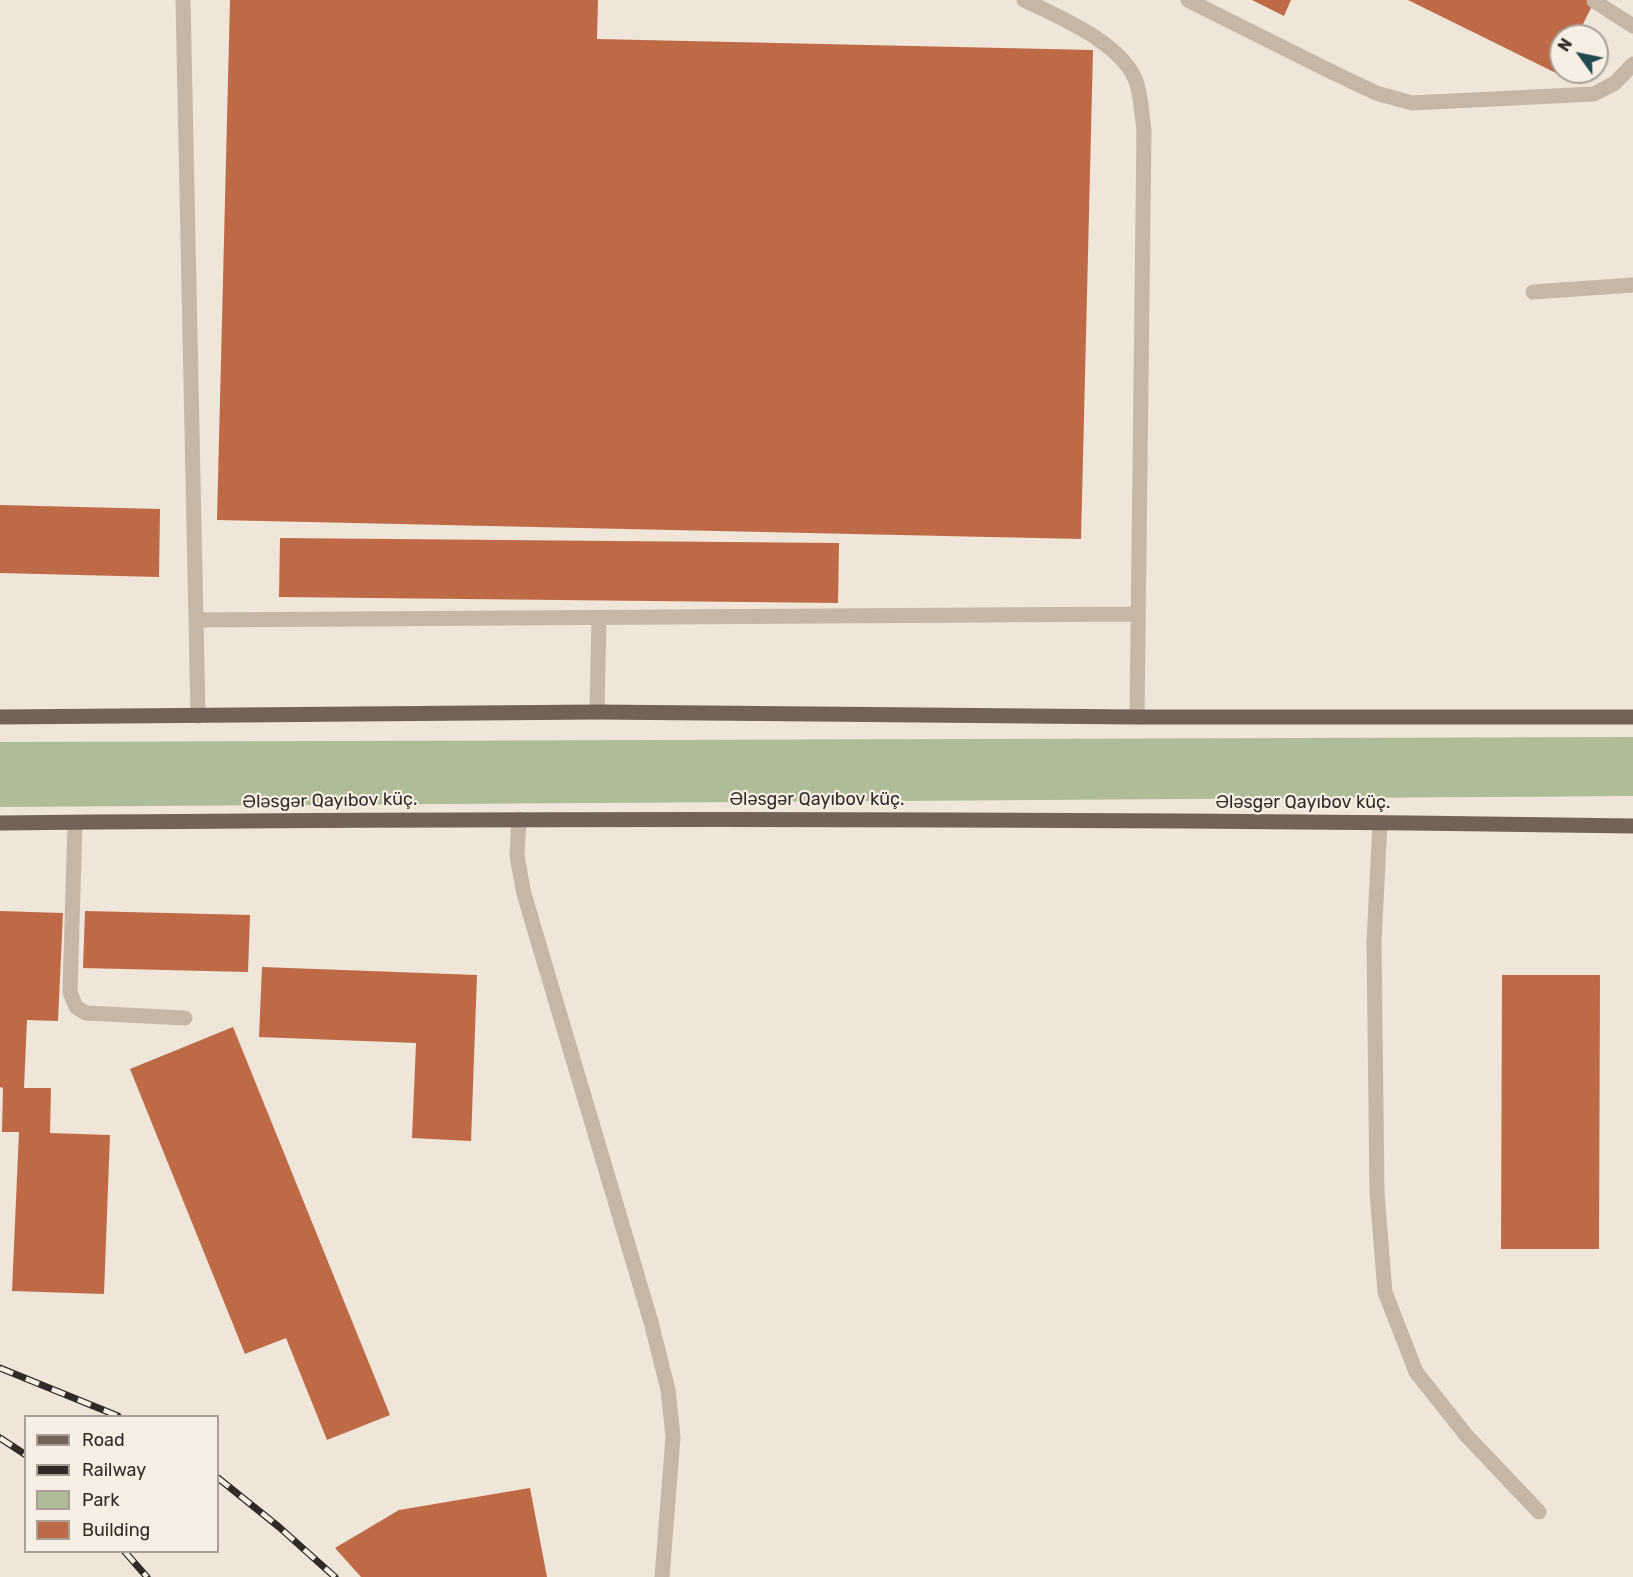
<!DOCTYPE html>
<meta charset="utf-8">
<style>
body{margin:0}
#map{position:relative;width:1633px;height:1577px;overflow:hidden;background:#efe5d8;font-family:Rubik,sans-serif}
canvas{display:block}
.legend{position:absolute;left:24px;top:1415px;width:195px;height:138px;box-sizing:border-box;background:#f7efe3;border:2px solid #a8a097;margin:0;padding:8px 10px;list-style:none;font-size:18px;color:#322a26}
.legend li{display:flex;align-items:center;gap:12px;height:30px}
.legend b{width:30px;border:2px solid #a8a097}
.north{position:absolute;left:1549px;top:24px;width:60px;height:60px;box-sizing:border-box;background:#f7efe3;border:2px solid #a8a097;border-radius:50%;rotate:303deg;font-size:16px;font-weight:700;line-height:24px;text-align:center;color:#322a26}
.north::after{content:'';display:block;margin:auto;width:21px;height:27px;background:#1e4a50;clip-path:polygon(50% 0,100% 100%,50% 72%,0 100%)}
</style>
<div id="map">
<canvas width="1633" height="1577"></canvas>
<ul class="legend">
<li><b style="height:8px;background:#736257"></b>Road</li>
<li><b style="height:8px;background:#322a26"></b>Railway</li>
<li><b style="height:16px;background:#afbc99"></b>Park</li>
<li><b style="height:16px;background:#be6a47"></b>Building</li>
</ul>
<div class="north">N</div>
</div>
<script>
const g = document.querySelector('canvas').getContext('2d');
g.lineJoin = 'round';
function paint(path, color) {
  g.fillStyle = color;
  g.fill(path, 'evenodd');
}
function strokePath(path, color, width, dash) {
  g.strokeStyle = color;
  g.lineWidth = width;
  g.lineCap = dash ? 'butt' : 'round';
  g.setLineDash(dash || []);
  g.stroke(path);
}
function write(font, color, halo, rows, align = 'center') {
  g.font = font + ' Rubik,sans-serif';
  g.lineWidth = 4.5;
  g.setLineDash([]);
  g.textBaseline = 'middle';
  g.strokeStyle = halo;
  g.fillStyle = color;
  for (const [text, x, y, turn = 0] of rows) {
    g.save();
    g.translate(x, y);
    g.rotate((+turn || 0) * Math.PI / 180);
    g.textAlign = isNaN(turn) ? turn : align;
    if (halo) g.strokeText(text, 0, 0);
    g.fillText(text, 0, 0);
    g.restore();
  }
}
const green = new Path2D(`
 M1633,737V796L0,807V742Z`);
const building = new Path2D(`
 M230,0H598L597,39L1093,50L1081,539L217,520Z
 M1252,0H1291L1284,16Z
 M1408,0H1595L1577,36H1561V68L1558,74Z
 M0,505L160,509L159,577L0,573Z
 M280,538L839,543L838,603L279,597Z
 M0,911L63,913L58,1021L27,1020L24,1088H51L50,1133L110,1135L104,1294L12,1291L19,1132H2L3,1088L0,1087Z
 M85,911L250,915L248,972L83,968Z
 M262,967L477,975L471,1141L412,1138L416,1043L259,1037Z
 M1502,975H1600L1599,1249H1501Z
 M233,1027L390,1415L327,1440L286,1338L245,1354L130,1069Z
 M530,1488L547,1577H361L335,1548L399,1510Z`);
const minor = new Path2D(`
 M183,0L198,716
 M1024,0C1059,17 1125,44 1137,84C1141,99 1142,115 1144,130L1137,717
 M1188,0L1336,74L1376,93L1412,103L1594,94L1615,83L1633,64
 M1594,1L1633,26
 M1533,292L1633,285
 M197,620L1137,614
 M597,712L599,618
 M519,819L517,856L524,894L651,1322L668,1390L673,1437L662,1577
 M1380,822L1374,942L1377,1193L1385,1292L1416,1372L1466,1435L1539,1512
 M75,823L70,992L76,1007L86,1013L185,1018`);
const major = new Path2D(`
 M0,717L597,712L1137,717H1633
 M0,823C544,818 1089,818 1633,826`);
const rail = new Path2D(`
 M0,1368L118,1416
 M0,1438L26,1455
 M218,1478L279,1527L335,1577
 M125,1552L147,1577`);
const streetNames = [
 ["Ələsgər Qayıbov küç.",817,800],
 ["Ələsgər Qayıbov küç.",330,801,-1],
 ["Ələsgər Qayıbov küç.",1303,803]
];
paint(green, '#afbc99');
paint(building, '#be6a47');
strokePath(minor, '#c6b6a5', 15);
strokePath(major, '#736257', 15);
strokePath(rail, '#322a26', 7);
strokePath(rail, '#f7efe3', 4.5, [14]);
write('18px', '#322a26', '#f7efe3', streetNames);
</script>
